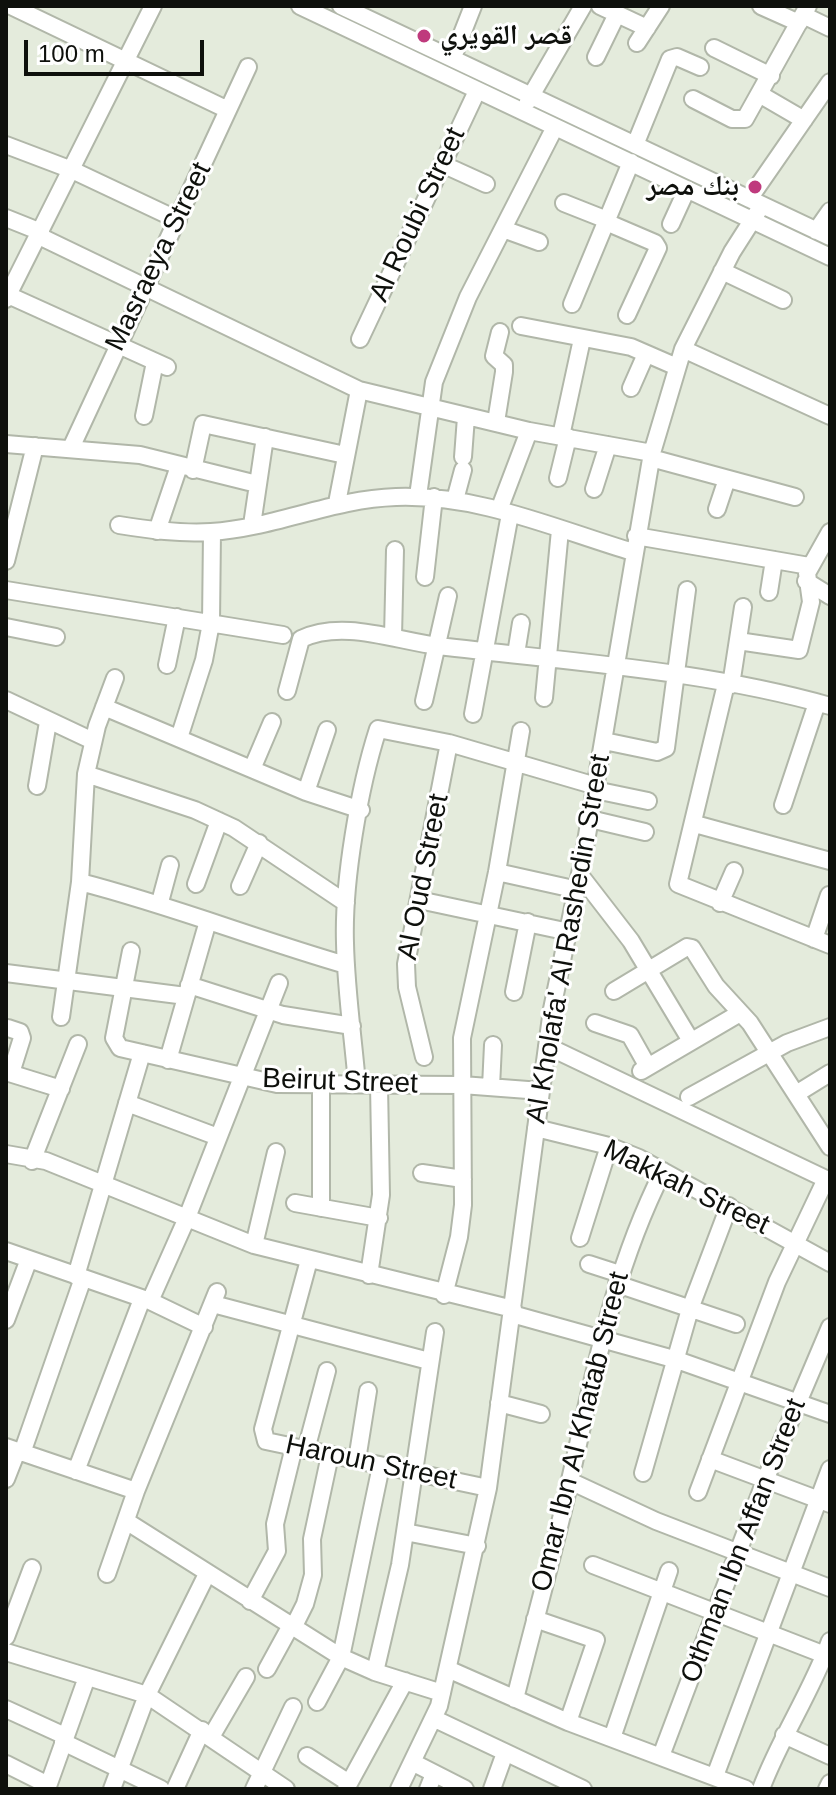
<!DOCTYPE html>
<meta charset="utf-8">
<style>
body{margin:0}
#map{position:relative;width:836px;height:1795px;overflow:hidden;background:#e4ebdc;font-family:Helvetica,sans-serif}
canvas{display:block}
.frame{position:absolute;inset:0;border:8px solid #0e100c;pointer-events:none}
.scale{position:absolute;left:24px;top:40px;width:180px;height:36px;box-sizing:border-box;border:4px solid #0e100c;border-top:0;padding-left:10px;font-size:24px;line-height:28px;white-space:nowrap;color:#0e100c;-webkit-text-stroke:6px #fff;paint-order:stroke}
</style>
<div id="map">
<canvas width="836" height="1795"></canvas>
<div class="frame"></div>
<div class="scale">100 m</div>
</div>
<script>
const g = document.querySelector('canvas').getContext('2d');
g.lineJoin = 'round';
function strokePath(path, color, width, dash) {
  g.strokeStyle = color;
  g.lineWidth = width;
  g.lineCap = dash ? 'butt' : 'round';
  g.setLineDash(dash || []);
  g.stroke(path);
}
function write(font, color, halo, rows, align = 'center') {
  g.font = font + ' Helvetica,"Noto Naskh Arabic",sans-serif';
  g.lineWidth = 6;
  g.setLineDash([]);
  g.textBaseline = 'middle';
  g.strokeStyle = halo;
  g.fillStyle = color;
  for (const [text, x, y, turn = 0] of rows) {
    g.save();
    g.translate(x, y);
    g.rotate((+turn || 0) * Math.PI / 180);
    g.textAlign = isNaN(turn) ? turn : align;
    if (halo) g.strokeText(text, 0, 0);
    g.fillText(text, 0, 0);
    g.restore();
  }
}
const minor = new Path2D(`
 M11,6L228,110
 M300,6L830,257
 M341,6L830,237
 M600,6L647,28
 M761,6L799,23
 M803,15L830,28
 M637,43L661,6
 M714,48L771,76
 M453,57L473,6
 M596,57L617,14
 M761,95L804,120
 M693,99L732,119H745L808,6
 M528,101L583,6
 M6,145L72,170L178,220
 M635,145L670,59L677,57L700,67
 M442,164L486,184
 M749,199L830,82
 M564,203L607,220
 M6,218L41,232
 M606,222L655,243L658,248L627,315
 M671,224L687,189
 M503,229L539,242
 M816,231L830,211
 M39,236L359,390L529,431L652,453
 M722,271L783,300
 M8,295L167,367
 M6,299L153,6
 M572,304L631,162
 M521,326L631,347L677,367
 M360,339L477,91
 M683,349L830,416
 M631,388L646,354
 M144,416L155,362
 M496,422L504,372V365L494,356L500,332
 M561,436L582,339
 M6,444L140,455L257,484
 M71,448L248,67
 M463,457L466,417
 M651,458L795,497
 M193,470L203,424L345,455
 M558,478L568,437
 M594,489L608,445
 M418,496L434,382L468,297L555,127
 M455,500L463,470
 M337,503L359,390
 M717,509L727,479
 M499,510L529,431
 M119,525C150,530 180,534 211,532C274,528 332,499 396,497C478,494 556,529 633,552
 M252,525L265,437
 M157,531L179,466
 M636,536L809,566
 M6,561L35,446
 M425,577L434,497
 M806,581L830,596
 M6,590L283,635
 M769,592L774,560
 M6,627L56,637
 M393,637L395,550
 M738,641L799,650L811,602L807,573L830,532
 M516,654L521,623
 M167,665L177,617
 M726,684L678,884L830,945
 M731,685L743,607
 M287,691L301,639C343,619 396,641 439,646C569,662 703,670 830,706
 M544,698L560,530
 M6,700L93,741
 M424,701L448,596
 M104,707L306,792L361,810
 M473,714L510,514
 M179,738L204,660L211,623L212,532
 M604,741L657,752L666,748L687,590
 M252,769L272,722
 M86,774L195,810L234,828L346,903
 M37,786L48,722
 M595,790L648,801
 M306,792L327,730
 M783,805L817,703
 M590,819L645,832
 M695,824L830,861
 M497,872L578,890
 M580,875L631,941L691,1041
 M80,882C170,905 256,939 346,965
 M196,884L219,821
 M240,886L259,843
 M419,900L569,932
 M160,902L170,865
 M720,903L734,871
 M814,939L829,895
 M131,951L114,1038L120,1048L277,1084L462,1085L541,1091
 M6,973L186,996
 M189,985L283,1015L352,1026
 M614,991L687,947L692,948L716,986L750,1023L830,1147
 M514,992L528,922
 M61,1017L80,882L86,774L97,726L115,678
 M595,1023L630,1035L648,1067
 M8,1028L20,1032L22,1038L11,1073
 M547,1046L830,1181
 M424,1057L407,987L406,964L449,743
 M168,1060L208,921
 M641,1071L740,1013
 M6,1072L61,1089
 M357,1084C353,1037 346,990 345,943C343,882 359,788 378,729L449,743L596,786
 M321,1085V1208
 M491,1087L493,1045
 M796,1094L830,1073
 M689,1097L787,1043L830,1027
 M127,1103L218,1137
 M536,1128L609,1146L639,1158L830,1263
 M6,1154L46,1161L254,1245L513,1309
 M32,1161L78,1044
 M422,1173L463,1179
 M295,1203L379,1218
 M580,1238L609,1146
 M254,1245L276,1152
 M6,1251L150,1301L204,1327
 M309,1260L263,1429L266,1441L488,1488
 M589,1264L620,1274
 M369,1275L381,1195L379,1085
 M76,1276L142,1053
 M617,1284L736,1324
 M444,1295L459,1237L463,1205L462,1038L497,872L521,731
 M150,1301L186,1220L279,983
 M213,1304L429,1361
 M512,1314L677,1360L830,1414
 M6,1320L29,1259
 M499,1403L541,1414
 M6,1447L136,1491
 M306,1450L327,1371
 M22,1453L83,1278
 M710,1459L830,1504
 M357,1460L368,1391
 M76,1471L142,1299
 M643,1473L690,1309L729,1206
 M6,1479L17,1451
 M570,1481L656,1521L830,1588
 M698,1492L777,1282L826,1179
 M126,1521L341,1657L375,1672L442,1693
 M405,1532L477,1546
 M593,1565L825,1655
 M107,1574L136,1491L217,1292
 M250,1601L277,1551L275,1524L294,1447
 M535,1619L596,1640L568,1722
 M293,1628L305,1604L313,1575L312,1539L330,1455
 M6,1637L32,1568
 M6,1652L147,1695L286,1789
 M267,1669L290,1627
 M450,1670L568,1722L746,1789
 M375,1672L400,1565L435,1332
 M515,1699C533,1626 554,1553 570,1480C595,1371 612,1273 663,1171
 M317,1702L341,1657L381,1466
 M6,1709L65,1736
 M435,1719L583,1789
 M784,1735L830,1756
 M211,1737L246,1677
 M612,1738L669,1571
 M63,1742L161,1789
 M307,1756L349,1783
 M661,1756L766,1478L830,1327
 M412,1762L465,1789
 M6,1764L48,1785
 M715,1776L830,1469
 M47,1789L87,1677
 M112,1789L147,1695L207,1574
 M175,1789L202,1730
 M254,1789L293,1707
 M346,1789L405,1681
 M399,1789L439,1706L488,1488L552,1009L583,859L652,453L683,349L732,252L762,205
 M428,1789L434,1774
 M492,1789L505,1753
 M761,1789C780,1738 811,1693 830,1641
 M827,1789L830,1783`);
const markers = [
 [424,36,8,"#bf3a7d"],
 [755,187,8,"#bf3a7d"]
];
const poiNames = [
 ["قصر القويري",440,36],
 ["بنك مصر",739,187,"right"]
];
const streetNames = [
 ["Al Roubi Street",418,215,-65],
 ["Masraeya Street",159,257,-64],
 ["Al Oud Street",424,877,-79],
 ["Al Kholafa' Al Rashedin Street",569,939,-80],
 ["Beirut Street",340,1082,2],
 ["Makkah Street",686,1188,26],
 ["Omar Ibn Al Khatab Street",581,1432,-76],
 ["Haroun Street",371,1463,12],
 ["Othman Ibn Affan Street",744,1541,-69]
];
strokePath(minor, '#b1b7a9', 20);
strokePath(minor, '#fff', 16);
for (const [x, y, r, color] of markers) {
  const dot = new Path2D();
  dot.arc(x, y, r, 0, 2 * Math.PI);
  g.fillStyle = color;
  g.fill(dot);
  strokePath(dot, '#fff', 3);
}
write('bold 28px', '#0e100c', '#fff', poiNames, 'left');
write('28px', '#0e100c', '#fff', streetNames);
</script>
